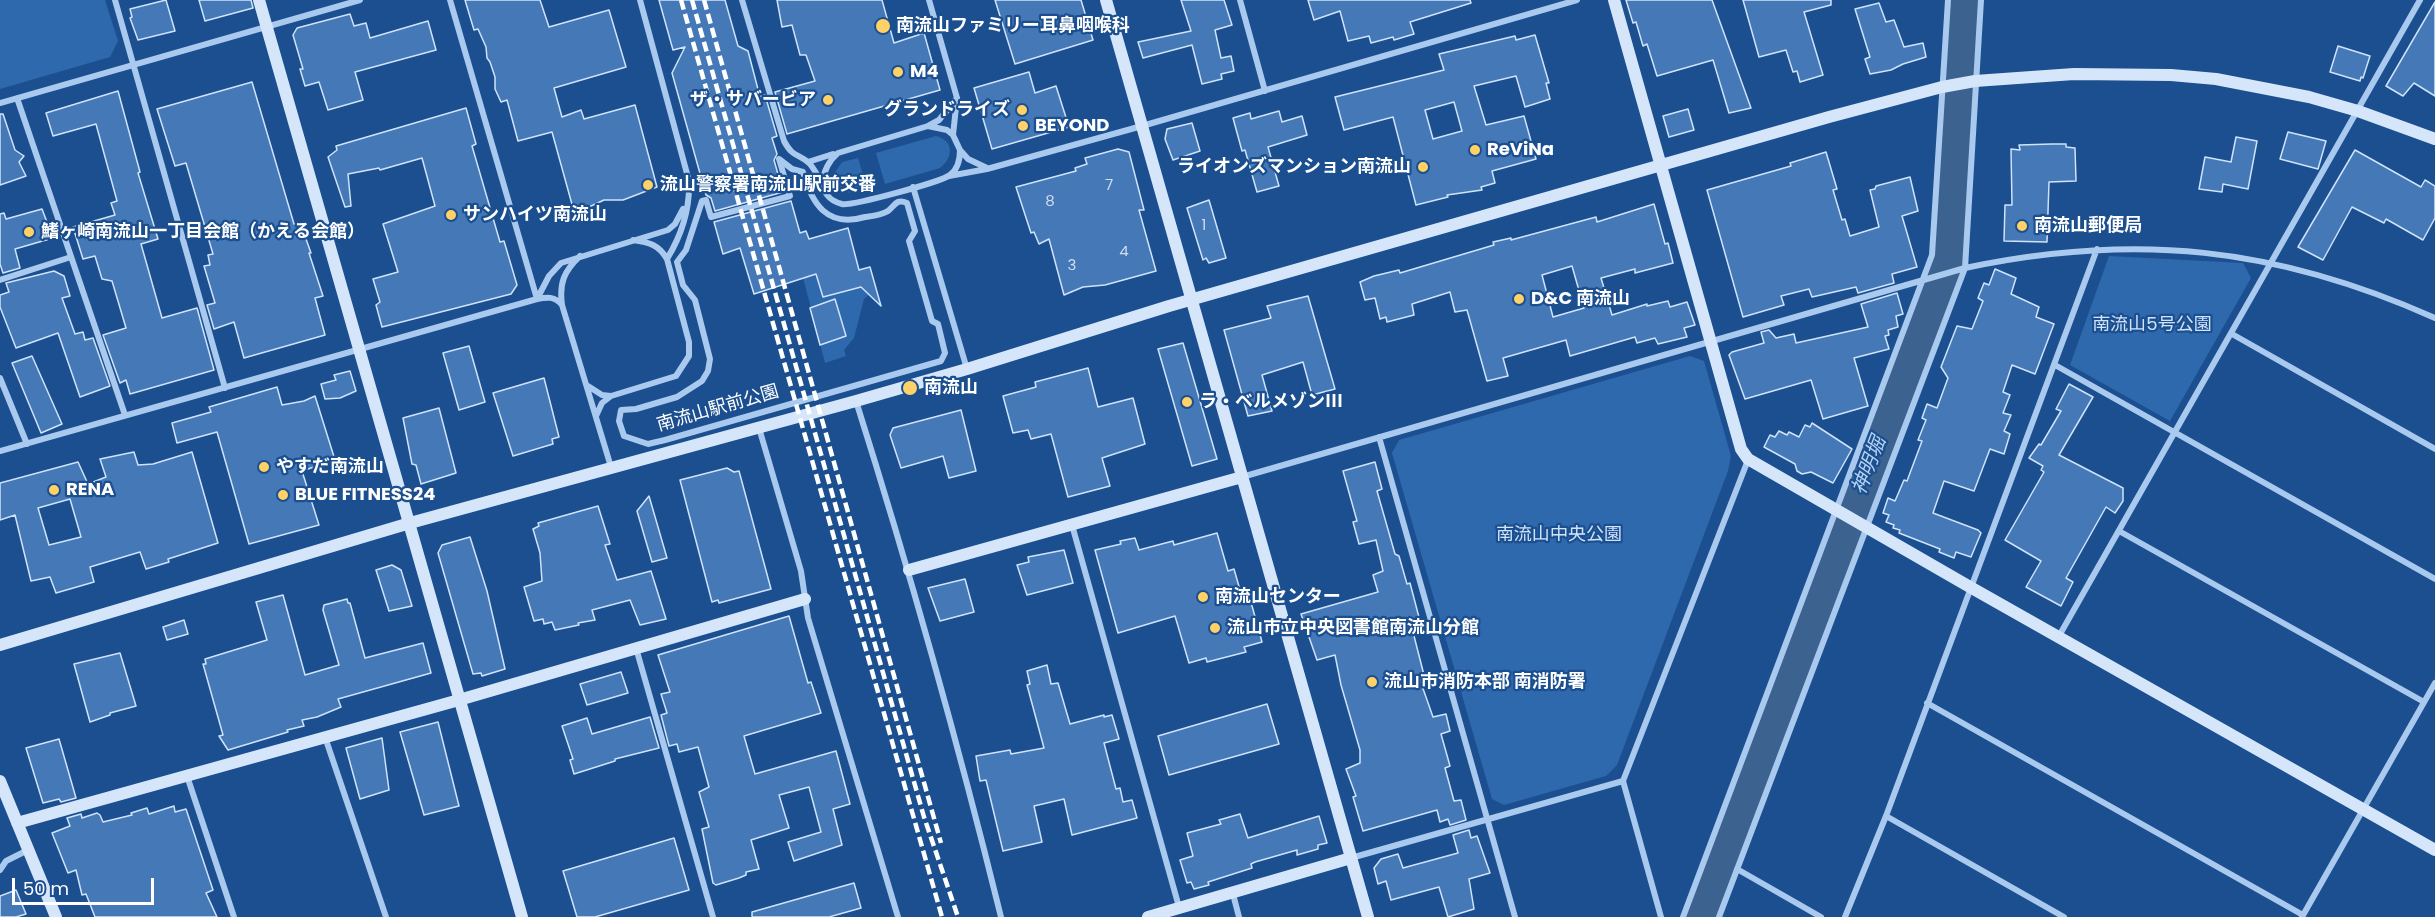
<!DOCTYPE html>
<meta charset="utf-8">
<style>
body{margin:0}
#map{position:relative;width:2435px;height:917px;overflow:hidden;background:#1b4f8f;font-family:Poppins,sans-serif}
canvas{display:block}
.scale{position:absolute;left:12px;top:878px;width:142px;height:27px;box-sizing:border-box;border:3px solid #fff;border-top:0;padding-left:8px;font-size:18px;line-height:21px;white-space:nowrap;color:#fff;-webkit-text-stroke:4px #1b4f8f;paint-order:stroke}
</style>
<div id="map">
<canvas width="2435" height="917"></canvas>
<div class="scale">50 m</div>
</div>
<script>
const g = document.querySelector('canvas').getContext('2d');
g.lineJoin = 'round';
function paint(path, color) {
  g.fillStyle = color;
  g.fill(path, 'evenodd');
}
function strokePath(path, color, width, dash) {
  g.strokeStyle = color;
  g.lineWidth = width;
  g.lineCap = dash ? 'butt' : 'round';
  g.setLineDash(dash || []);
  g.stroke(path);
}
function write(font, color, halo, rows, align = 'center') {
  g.font = font + ' Poppins,"Noto Sans JP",sans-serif';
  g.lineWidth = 4.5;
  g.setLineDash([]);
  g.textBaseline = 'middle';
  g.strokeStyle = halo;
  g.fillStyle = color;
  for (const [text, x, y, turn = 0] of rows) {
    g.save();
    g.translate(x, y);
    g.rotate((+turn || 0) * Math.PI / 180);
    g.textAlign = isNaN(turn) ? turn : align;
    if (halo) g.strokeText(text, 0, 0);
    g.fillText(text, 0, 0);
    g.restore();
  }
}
const green = new Path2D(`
 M0,0H105L118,41L110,57L0,89Z
 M936,136C955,141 953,158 940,168L885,184L876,153Z
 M858,158L867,189C855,193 843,196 835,184L834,174L842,162Z
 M809,251L823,297L863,286L870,294L864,299L854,338L844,350L846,356L825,363L797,254Z
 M2109,256L2243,263L2251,278L2170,421L2070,365Z
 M1690,356L1704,361L1731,456L1728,471L1617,765L1606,776L1504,805L1492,799L1392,453L1399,440Z`);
const river = new Path2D(`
 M1701,917L1927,323L1952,250L1963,0`);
const building = new Path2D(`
 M166,0L175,31L138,40L130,18L132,17L130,9Z
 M199,0H251L253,8L205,21Z
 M465,0H540L549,27L609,10L626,67L554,88L562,117L581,110L584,119L635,105L657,187L623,200H604L589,207L573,208L552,132L518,141L507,100L501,102L495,89V77L490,62L487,58L486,47L478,29L474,30Z
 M659,0H725L738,46L748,51L760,97L765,95L777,136L772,138L777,154L774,160L783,192L715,211L711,198L706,195L672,73L685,47L673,50Z
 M777,0H882L894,43L924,33L940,90L787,134L775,92L815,81L806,55H800L792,25L782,27Z
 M995,0H1081L1093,40L1015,64Z
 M1181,0H1224L1232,25L1215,30L1221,58L1231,56L1234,71L1221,74L1222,79L1202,84L1192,45L1143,58L1138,42L1191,31Z
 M1308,0H1470L1471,3L1410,22L1414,34L1394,40L1393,37L1371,43L1369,36L1348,41L1340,11L1314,20Z
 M1626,0H1712L1751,108L1729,113L1713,60L1657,76L1647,44L1643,46L1636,22L1633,23Z
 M1743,0H1831V5L1804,12L1823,75L1800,82L1797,71L1793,72L1786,50L1759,57Z
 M2435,2V96L2414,83L2403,96L2386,86Z
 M1879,3L1886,22L1894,20L1904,47L1923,43L1926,57L1903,64L1891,70L1870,74L1865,59L1870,57L1855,9Z
 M350,14L354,26L366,23L370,38L428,21L436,50L355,72L363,100L328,110L319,82L305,86L300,69H303L293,35L297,28Z
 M1535,35L1549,83H1546L1550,99L1525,107L1516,76L1474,86L1486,125L1524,116L1536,159L1492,171L1495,183L1481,187L1482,190L1447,195L1448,197L1416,205L1393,117L1344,130L1335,97L1444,70L1439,54L1515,36L1516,40ZM1454,102L1462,131L1433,139L1425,110Z
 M2338,46L2370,56L2363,78L2361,77L2360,81L2330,72Z
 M1029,72L1035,93L1056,86L1069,127L992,149L974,88Z
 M252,82L294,224L300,222L311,253H309L323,296L315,298L325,335L244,358L234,322L214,329L207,305L215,303L204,266L210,265L208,255L213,254L186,163L175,166L157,109Z
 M118,91L140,172L138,173L158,239L141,244L162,318L197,308L214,370L130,394L126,380L120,383L103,335L126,328L112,281L102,279L95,256L83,259L73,227L115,215L111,203L117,201L96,124L53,136L46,113Z
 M466,108L476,144L472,146L500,242L504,241L517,285L511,294L382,327L376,305L380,302L373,279L398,272L383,224L435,206L422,158L380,170L379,168L348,174L351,206L345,207L328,157L337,150L336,146Z
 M1688,109L1694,130L1669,137L1663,116Z
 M1279,111L1282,122L1302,116L1307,135L1268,147L1279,186L1257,192L1245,150L1242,151L1233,118L1250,113L1251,119Z
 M0,114H3L15,150L24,156L19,162L26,176L0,185Z
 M1192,123L1200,151L1173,160L1165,139L1167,129Z
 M2288,132L2326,141L2318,169L2280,159Z
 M2236,137L2257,141L2248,189L2223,184L2222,192L2199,189L2205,157L2231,162Z
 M2052,144H2066V147L2075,148L2076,181L2049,182L2047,242L2004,241L2005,205H2012L2011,149L2020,150L2019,145Z
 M1118,149L1129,152L1144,210H1139L1156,271L1105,285L1083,287L1064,295L1049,239L1039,244L1034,232L1031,233L1016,187L1076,171L1075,168L1087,164L1085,158Z
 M2355,150L2421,187L2425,180L2435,186V218L2423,240L2386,219L2384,223L2352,207L2323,260L2298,247Z
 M1826,152L1837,189L1833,190L1842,220L1845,219L1850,236L1879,227L1870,190L1875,189L1876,186L1910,177L1918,211L1902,216L1917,267L1892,274L1894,283L1858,293L1856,287L1812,297L1809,289L1781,296L1784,305L1743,317L1707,190L1791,166L1790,163Z
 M1209,200L1226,258L1209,263L1206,258L1203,260L1187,208Z
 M791,201L800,233L806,231L809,239L848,228L859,270L870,267L881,306L861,287L823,297L816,274L754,294L740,248L723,254L714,222Z
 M1654,204L1665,244L1668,243L1673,263L1635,273V269L1601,278L1612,315L1647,304V306L1668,301L1670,307L1687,302L1695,325L1684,328L1687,337L1658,344L1655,338L1637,343L1635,337L1570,356L1566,340L1503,358L1508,376L1487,381L1467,310L1455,312L1450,292L1412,304L1414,315L1387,322L1386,317L1380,319L1375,298L1365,300L1360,282L1374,276L1399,270L1400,273L1494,245L1493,242L1511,238V240L1596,217L1597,222ZM1572,266L1584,308L1553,317L1542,275Z
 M42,209L53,238L15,249L20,268L3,273L0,264V214L4,213L6,219Z
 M1995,269L2016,278L2011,294L2039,307L2036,317L2054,324L2035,374L2012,365L2003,392L2010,395L2003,413L2011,415L2004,431L2010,434L2004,454L1990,449L1974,491L1944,481L1933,513L1978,530L1981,533L1971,557L1956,552L1954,558L1939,552L1940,549L1899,533L1900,530L1893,528L1894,525L1886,522L1889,515L1883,513L1888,498L1895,501L1904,480L1907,481L1922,441L1918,440L1926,420L1922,418L1927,404L1937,408L1948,378L1941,367L1957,326L1972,329L1983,301L1978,298L1984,283L1989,285Z
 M54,271L64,276L70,296L62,298L75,334L83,332L85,340L93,338L110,386L80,397L58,333L16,348L0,307V295L9,292L6,283Z
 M1897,293L1903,314L1896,316L1898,327L1888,330L1889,335L1885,336L1889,349L1854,358L1868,406L1823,419L1811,380L1745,399L1729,355L1732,352L1764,343L1761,332L1769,330L1776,338L1794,334L1796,343L1868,327L1861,304Z
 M1308,296L1335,389L1312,395L1303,362L1262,375L1272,411L1248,416L1224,330L1271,318L1267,306Z
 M835,299L846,336L820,345L810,308Z
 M1183,343L1217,459L1192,466L1158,349Z
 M469,346L485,402L459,410L443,353Z
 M32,356L62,424L41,433L12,363Z
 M1088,368L1098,407L1133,398L1145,444L1102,458L1110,486L1068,497L1051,434L1031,439L1028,430L1013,433L1003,396L1036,387L1035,382Z
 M350,371L356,391L340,398L325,399L321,384L336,380L334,375Z
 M544,378L559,437L552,439L553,444L513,456L493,393Z
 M2069,384L2093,397L2059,455L2123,488V501L2115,513L2106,507L2066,578L2073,582L2061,606L2026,587L2041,561L2005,540L2044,472L2041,470L2043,466L2029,458L2039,444L2041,445L2061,411L2056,409Z
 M277,387L282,405L304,401L315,396L335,460L302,471L319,525L249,544L217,432L177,443L172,423L211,412L209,407Z
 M439,408L456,473L421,484L416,465L412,464L403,418Z
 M961,410L976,471L949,478L943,456L901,468L890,435L893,428Z
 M1812,423L1852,449L1833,483L1811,472L1802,474L1797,471L1795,464L1764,447L1770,435L1775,437L1779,431L1787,435L1789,432L1799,437L1805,425L1810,427Z
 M134,452L138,465L153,464L192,452L218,543L168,559L169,562L146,569L140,552L90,567L94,582L56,593L50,577L31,581L15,515L0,520V483L78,462L88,484L106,477L100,459ZM70,499L81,537L49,545L38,508Z
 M1375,462L1382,489L1377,491L1395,554L1399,556L1407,584L1410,583L1421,625H1419L1420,630L1413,632L1425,679L1420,680L1433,717L1446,714L1450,731L1441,734L1450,766L1445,768L1454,801L1461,800L1466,820L1450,825L1448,819L1440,822L1437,810L1363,831L1353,797L1356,796L1346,769L1360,763V750L1341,685L1335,655L1317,660L1301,614L1378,592L1373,575L1383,571L1376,540L1359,544L1353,522L1357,521L1343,471Z
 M727,468L734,472L739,471L771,589L719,603L718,600L712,602L680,480Z
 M649,496L667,558L652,562L637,511Z
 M598,506L610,544L605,545L617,580L651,571L666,619L640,625L630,600L592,610L595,620L578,623L579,625L555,630L552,622L544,624L543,619L534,621L524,587L542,581L540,553L533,529L539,526L538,523Z
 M1217,533L1228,571L1234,569L1242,597L1249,595L1262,642L1244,647L1246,652L1207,662L1206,658L1189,663L1175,616L1118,633L1095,550L1121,544L1120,541L1135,538L1139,550L1173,541L1174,545Z
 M470,537L487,591L505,669L482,676L481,673L473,674L438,553L442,545Z
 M1064,550L1073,583L1027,595L1017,565L1029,562L1028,557Z
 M392,565L401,570L412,606L389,611L376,570Z
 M965,579L974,612L940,621L928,588Z
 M283,595L305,675L339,665L323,610L324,605L347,599L348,603H350L365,658L423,643L431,673L338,699L341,707L317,717L302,720L304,726L287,730L288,732L228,750L219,736L223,735L203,664H206L205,659L267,640L256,602Z
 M789,616L808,683L811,682L821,713L744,736L755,774L836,751L850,804L833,809L842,845L794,861L788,842L821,832L809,787L779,795L789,828L751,840L759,869L746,872V875L739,878L716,885L713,883L702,829L709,827L699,792L709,787L698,747L679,752L677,744L669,746L661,715L667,713L661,694L670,692L658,655Z
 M184,620L188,634L167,640L163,627Z
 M120,653L136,706L110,713V715L90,722L74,664Z
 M1047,665L1051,684L1058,683L1070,724L1104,715V717L1112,715L1119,739L1104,743L1116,789L1120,788L1123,802L1132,800L1137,818L1072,835L1064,799L1034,806L1042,842L1003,851L986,780L980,781L976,756L1010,750L1011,754L1044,748L1027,685L1030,684L1027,671Z
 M621,672L628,693L587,705L580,684Z
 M1267,704L1279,744L1169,775L1158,736Z
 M650,717L659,748L615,759V761L574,774L570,760L573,759L562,726L587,718L592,734Z
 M438,722L459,806L424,815L400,732Z
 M382,738L389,790L360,799L346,748Z
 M59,739L76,798L61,802L59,799L43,803L26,748Z
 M174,806L175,812L186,809L213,890L206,893L217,917H95L86,894L82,895L76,870L68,873L52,833L70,826L67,818L81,814L82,818L97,813L100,815L103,822L132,815L131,813L147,808L149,814Z
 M1240,814L1248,838L1319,816L1327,843L1318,845V849L1297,855V850L1255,862L1251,864L1252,868L1208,882L1209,885L1194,889L1191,882L1187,883L1180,860L1193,856L1187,833L1221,824L1219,820Z
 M1469,830L1471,838L1477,836L1490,873L1469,879L1474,909L1448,917L1439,887L1391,900L1386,881L1378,884L1374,868L1381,859L1398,854L1403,868L1458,853L1453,835Z
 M674,838L689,890L595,917H577L563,871Z
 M854,883L861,908L829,917H752V912Z
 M16,890L26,914L16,917H0V896Z`);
const street = new Path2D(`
 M115,0L225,388
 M450,0L537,299
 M640,0L689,181C690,208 681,236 667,259
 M742,0L784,141C793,158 798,153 809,163C814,168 818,177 823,184
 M929,0L957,98L953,135
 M1240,0L1265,91
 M17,98L125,415
 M0,103L360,0
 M928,126L939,120L957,98
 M960,150C960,160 958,169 950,175C941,182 852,206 842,204C814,197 821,167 838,153L928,126L947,130L953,135L960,150L968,159L987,168
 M779,159L792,169L803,172C812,204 827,228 865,217C872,216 882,215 888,211C895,206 896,198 907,203L915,231L909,241L932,321L938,324L945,353L941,361L665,440L648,444L624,436L619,421L621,410L636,409L677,397L702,381L708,371L710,359L695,300L683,285L677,262L686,250L702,201L706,200L711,217L790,196Z
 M808,162L833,154
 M949,176L987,169L1142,126L1577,0
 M913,187L967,369
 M580,256C564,271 559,283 562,305L611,467
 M0,280L71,257
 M537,299L549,276L561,263L668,230L675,224L683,209
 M2232,334L2435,449
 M2055,365L2435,579
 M0,378L27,444
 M588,386L602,395L611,396
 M856,401C910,572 958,743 1001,917
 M596,416L602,403L611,396L676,376L689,356V342L667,259C659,245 649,242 633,240
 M759,428L801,571L808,618L898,917
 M1379,437L1515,917
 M0,451L537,299C547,297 555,296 562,305
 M1242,477L1965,268C2135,232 2276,247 2435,318
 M1072,525L1179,907
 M2119,531L2424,702
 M2059,636L2420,0
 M636,648L713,917
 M1927,703L2303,915
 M325,737L386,917
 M187,776L234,917
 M1886,816L2064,917
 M1351,858L1623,781
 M1737,869L1821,917
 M0,870L6,861L28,850
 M1233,894L1239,917
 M1661,917L1623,781L1748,460
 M1683,917L1932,255L1948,0
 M1719,917L1965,268L1981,0
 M1845,917L1886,816L2097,249
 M2302,917L2435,683`);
const secondary = new Path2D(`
 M259,0L522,917
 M1106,0L1368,917
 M1614,0L1741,449L1748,459L1970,587L2435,850
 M909,570L1242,477
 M0,645L410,523L856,401L967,369L1169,306L1829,117L1942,87L1975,81L2074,74L2171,75L2216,79L2309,97L2358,111L2435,139
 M0,781L56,917
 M17,823L459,700L805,599
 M1148,917L1351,858`);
const rail = new Path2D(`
 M681,0L942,917
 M692,0L924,817L958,917
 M704,0L941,843`);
const markers = [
 [883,26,8,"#ffd166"],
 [898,72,6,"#ffd166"],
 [828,100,6,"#ffd166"],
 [1022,110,6,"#ffd166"],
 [1023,126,6,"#ffd166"],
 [1475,150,6,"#ffd166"],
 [1423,167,6,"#ffd166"],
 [648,185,6,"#ffd166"],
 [451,215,6,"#ffd166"],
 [2022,226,6,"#ffd166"],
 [29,232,6,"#ffd166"],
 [1519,299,6,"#ffd166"],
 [910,388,8,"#ffd166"],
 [1187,402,6,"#ffd166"],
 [264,467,6,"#ffd166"],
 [54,490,6,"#ffd166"],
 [283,495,6,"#ffd166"],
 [1203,597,6,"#ffd166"],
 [1215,628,6,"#ffd166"],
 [1372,682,6,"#ffd166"]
];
const numberNames = [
 ["7",1109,186],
 ["8",1050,202],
 ["1",1204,226],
 ["4",1124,252],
 ["3",1072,266]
];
const poiNames = [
 ["南流山ファミリー耳鼻咽喉科",896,26],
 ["M4",910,72],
 ["ザ・サバービア",816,100,"right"],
 ["グランドライズ",1010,110,"right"],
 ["BEYOND",1035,126],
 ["ReViNa",1487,150],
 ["ライオンズマンション南流山",1411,167,"right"],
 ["流山警察署南流山駅前交番",660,185],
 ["サンハイツ南流山",463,215],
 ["南流山郵便局",2034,226],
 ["鰭ヶ崎南流山一丁目会館（かえる会館）",41,232],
 ["D&C 南流山",1531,299],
 ["南流山",924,388],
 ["ラ・ベルメゾンⅢ",1199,402],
 ["やすだ南流山",276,467],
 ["RENA",66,490],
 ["BLUE FITNESS24",295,495],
 ["南流山センター",1215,597],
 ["流山市立中央図書館南流山分館",1227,628],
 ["流山市消防本部 南消防署",1384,682]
];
const parkNames = [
 ["南流山5号公園",2152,325],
 ["南流山中央公園",1559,535]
];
const streetNames = [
 ["南流山駅前公園",718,409,-16]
];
const waterNames = [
 ["神明堀",1870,466,-69]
];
paint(green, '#2e69ad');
strokePath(river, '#3c6290', 34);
paint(building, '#4478b7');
strokePath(building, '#cfe3fa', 1.5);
strokePath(street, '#a9c9ee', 6);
strokePath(secondary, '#d6e6fa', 12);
strokePath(rail, '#fff', 4.5, [10, 4.5]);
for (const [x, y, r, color] of markers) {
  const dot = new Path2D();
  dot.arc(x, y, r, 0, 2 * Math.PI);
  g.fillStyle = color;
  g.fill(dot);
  strokePath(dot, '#1b4f8f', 2);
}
write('15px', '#d0dded', null, numberNames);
write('bold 18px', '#fff', '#1b4f8f', poiNames, 'left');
write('18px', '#cfe3fa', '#1b4f8f', parkNames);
write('18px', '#fff', '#1b4f8f', streetNames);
write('italic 20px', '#b5d3f5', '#1b4f8f', waterNames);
</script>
